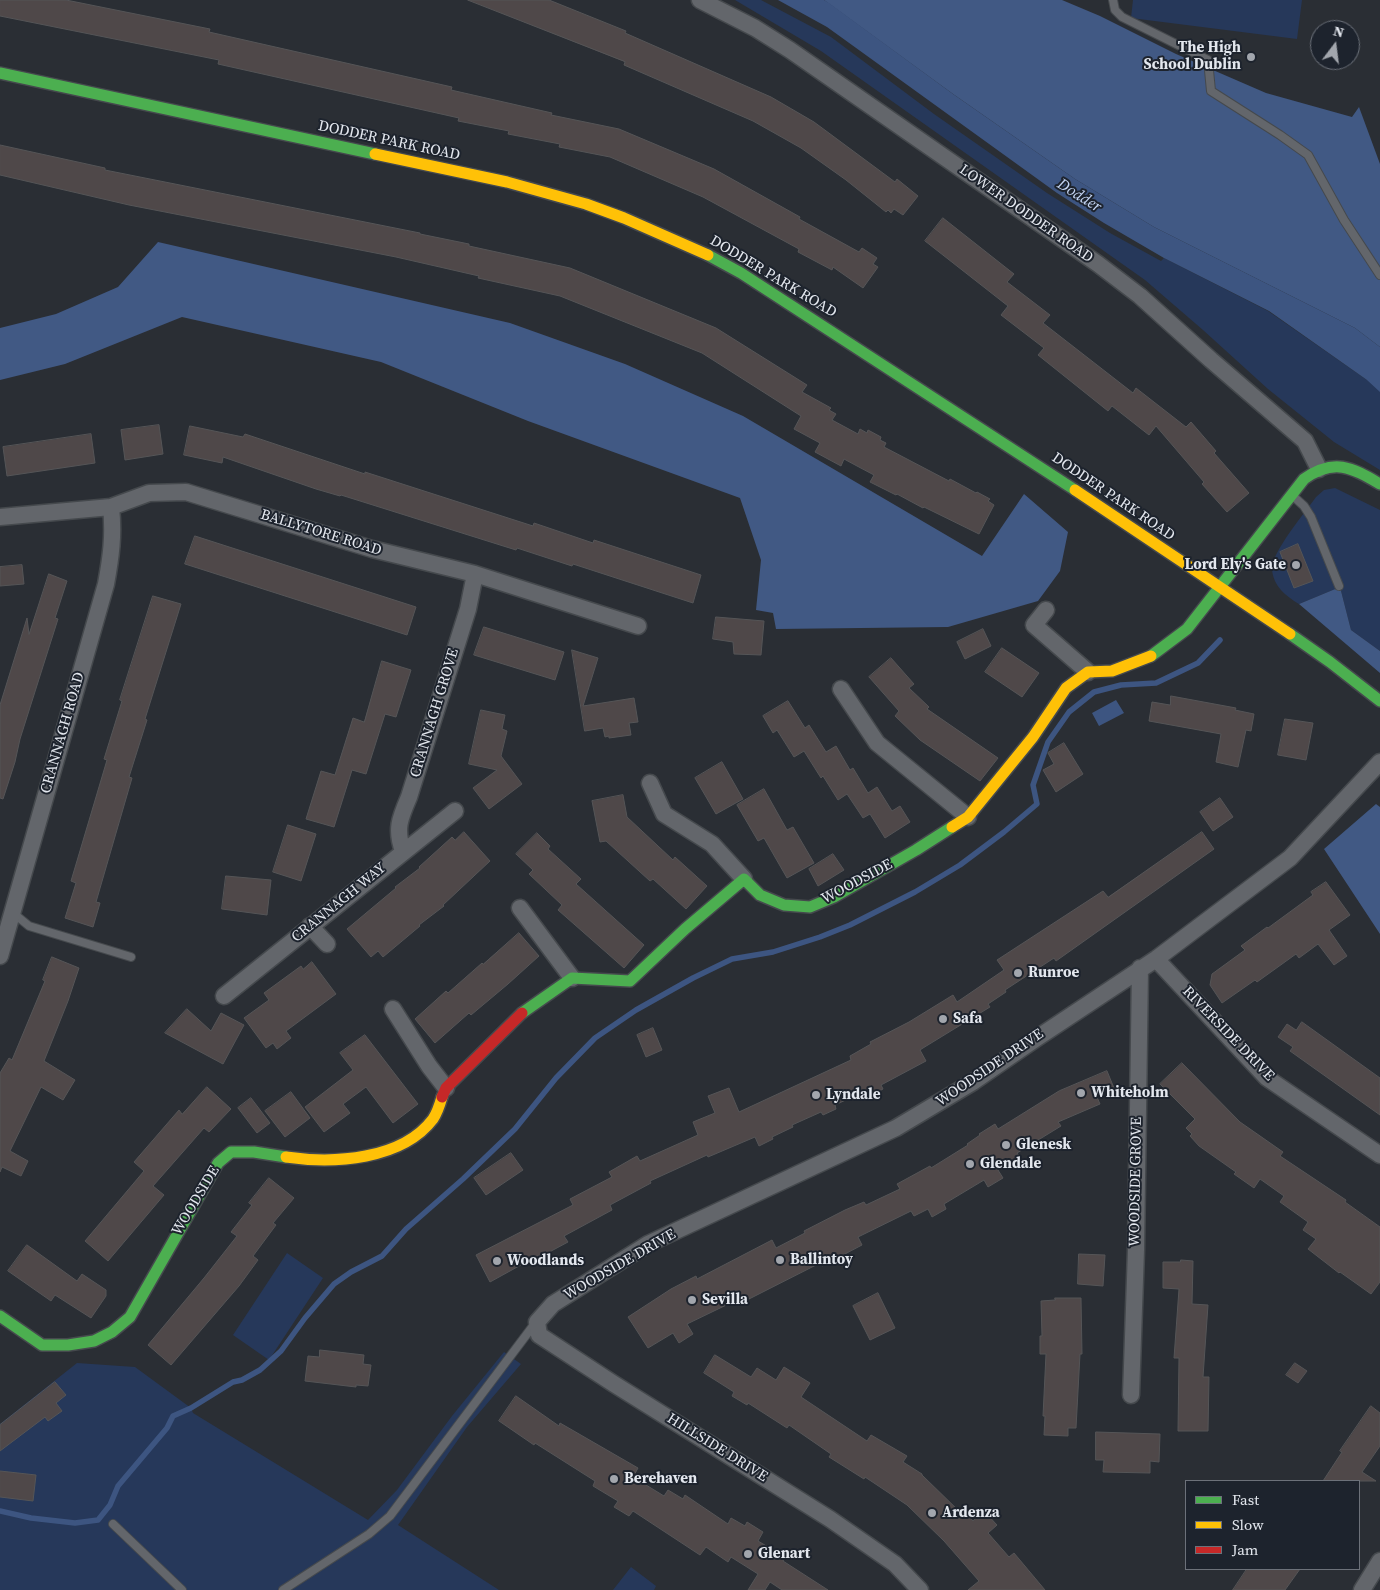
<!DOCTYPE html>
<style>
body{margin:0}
#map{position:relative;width:1380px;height:1590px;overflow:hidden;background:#2a2e34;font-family:"Source Serif 4",serif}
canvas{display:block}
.legend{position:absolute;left:1185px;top:1480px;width:175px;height:90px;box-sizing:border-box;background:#1d232d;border:1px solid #6c717a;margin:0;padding:6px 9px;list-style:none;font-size:15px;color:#e3e7ee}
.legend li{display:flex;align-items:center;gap:10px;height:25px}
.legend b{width:25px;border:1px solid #6c717a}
.north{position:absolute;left:1310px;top:20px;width:50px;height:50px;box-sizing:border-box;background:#1d232d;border:1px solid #6c717a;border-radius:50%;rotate:15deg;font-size:14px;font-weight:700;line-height:20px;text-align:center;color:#e3e7ee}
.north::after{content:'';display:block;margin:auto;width:18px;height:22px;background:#a2a6ad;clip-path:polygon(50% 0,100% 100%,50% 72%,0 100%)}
</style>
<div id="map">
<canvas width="1380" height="1590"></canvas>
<ul class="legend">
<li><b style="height:6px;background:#4caf50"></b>Fast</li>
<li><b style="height:6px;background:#ffc107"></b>Slow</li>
<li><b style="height:6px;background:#c62828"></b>Jam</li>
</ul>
<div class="north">N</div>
</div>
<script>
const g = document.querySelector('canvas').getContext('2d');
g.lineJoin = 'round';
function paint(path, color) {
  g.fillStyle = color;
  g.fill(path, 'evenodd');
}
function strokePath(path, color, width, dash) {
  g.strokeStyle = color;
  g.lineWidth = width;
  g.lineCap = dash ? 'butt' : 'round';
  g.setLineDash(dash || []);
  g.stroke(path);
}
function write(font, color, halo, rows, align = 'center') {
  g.font = font + ' "Source Serif 4",serif';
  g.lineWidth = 4;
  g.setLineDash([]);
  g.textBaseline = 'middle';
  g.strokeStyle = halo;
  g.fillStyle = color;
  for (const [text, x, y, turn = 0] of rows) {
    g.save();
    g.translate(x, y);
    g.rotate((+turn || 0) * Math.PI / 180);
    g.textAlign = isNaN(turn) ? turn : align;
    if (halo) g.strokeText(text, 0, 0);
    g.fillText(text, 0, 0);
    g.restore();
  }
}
const green = new Path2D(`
 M735,0H761L831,37L934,114L1047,193L1110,233L1161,261L1164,258L1268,311L1367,380L1380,367V470L1334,442L1268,389L1203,330L1145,280L821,51Z
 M1133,0H1302L1297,39L1131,18Z
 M1335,488L1380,510V651L1351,630L1340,587L1299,604C1286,596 1273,586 1272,569C1271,553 1306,511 1316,497L1324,490Z
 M287,1253L323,1278L269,1360L233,1335Z
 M504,1352L521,1364L467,1427L398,1525L499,1590H0V1424L77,1363L135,1367L191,1408L193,1413L368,1520L397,1490L452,1416Z
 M631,1567L656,1586L654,1590H613Z`);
const forest = new Path2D(`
 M824,0H1062L1100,16L1176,54L1266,93L1352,117L1359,107L1380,164V347L1355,328L1154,227L1075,179L953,94Z
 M158,242L510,323L625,364L743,416L982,556L1024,494L1068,532L1060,571L1038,601L948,627L776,629L773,613L756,610L761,560L740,498L528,421L381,362L182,317L65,364L0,380V328L56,314L118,287Z
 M1340,587L1351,630L1380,651V673L1299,604Z
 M1376,804L1380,807V934L1324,849Z`);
const water = new Path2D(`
 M778,0H824L829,3L953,94L1075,179L1154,227L1355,328L1380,347V392L1367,380L1269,311L1164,258L1104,223L1057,193L827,27Z
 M1116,700L1124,713L1099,726L1092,713Z`);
const stream = new Path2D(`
 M0,1511L31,1518L75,1523L98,1520L110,1505L118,1486L167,1428L173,1416L191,1408L233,1382L242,1380L260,1370L281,1351L305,1318L334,1284L351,1272L382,1256L406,1229L463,1179L515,1129L556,1078L595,1038L636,1010L693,978L732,959L773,952L820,937L850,925L915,892L960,865L1004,832L1037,804L1033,785L1048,742L1069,712L1094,692L1121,685L1156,683L1198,663L1220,640`);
const building = new Path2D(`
 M0,0H66L210,29L209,32L452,87L451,90L552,113L551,115L619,129L714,169L800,217L799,219L859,252L862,248L877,258L873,264L878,267L863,288L833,267L832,270L798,252L799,249L703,197L610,157L559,147L560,144L508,134L509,131L458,121L459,118L218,64L219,60L0,16Z
 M468,0H549L626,31L625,33L771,97L814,122L895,182L897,179L918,196L903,215L894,209L891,213L888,210L886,212L846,180L801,148L753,121L624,65L625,62Z
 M0,145L105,168V170L420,233V234L469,244V246L570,268L716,328L807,385L802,392L831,408L829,410L836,414L832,420L858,434L860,429L867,433L868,430L881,437L880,440L886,443L884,447L949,481L950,479L976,493L977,492L990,499L988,501L994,505L979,534L924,507L923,508L897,494L896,495L870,482L874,475L857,466L844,459L841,466L815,452L820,443L794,429L801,416L702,353L560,296L478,278L479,276L396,257L129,205L0,175Z
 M943,218L1014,274L1007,282L1050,315L1043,323L1133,393L1136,388L1186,427L1191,422L1216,451L1214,453L1249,493L1227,512L1202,484L1204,482L1156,426L1149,435L1112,406L1108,411L1038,355L1044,348L1001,315L1008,306L925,241Z
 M159,425L163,454L125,460L121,430Z
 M190,426L243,437L245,434L365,474V472L533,526L534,523L593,543L594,540L701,575L693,603L573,564L572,566L517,548L516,550L341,495L340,496L316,489L223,457L222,463L184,455Z
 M91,434L95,463L7,476L3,447Z
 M195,536L416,607L407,635L185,564Z
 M1298,544L1313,581L1294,588L1280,552Z
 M22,565L24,584L0,586V567Z
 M49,574L67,581L55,618L58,619L20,739L15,762L3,799L0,798V705L27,618L29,634Z
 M153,596L181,604L145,719L147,720L129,777L132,778L96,902L100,903L93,927L65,918L76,883L71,881L107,760L104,759L122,701L120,700Z
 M716,617L764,621L761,655L734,654L733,642L713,639Z
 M484,627L564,652L555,680L474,655Z
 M983,629L991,646L965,659L957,642Z
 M1002,648L1039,673L1022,697L985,672Z
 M572,650L598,658L583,706L634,698L638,722L629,723L631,735L609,738V736L605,737L603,728L585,731Z
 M891,658L914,684L909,688L929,707L927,709L998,758L980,781L920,740L895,716L899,711L869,677Z
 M382,661L411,670L396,717L385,714L366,774L352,770L334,827L306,819L321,771L335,775L353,718L364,722Z
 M1171,696L1236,708L1235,710L1254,714L1251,731L1246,730L1238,767L1216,762L1221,734L1149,721L1152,702L1170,705Z
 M788,701L805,728L809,725L826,752L836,746L850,770L853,768L868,793L877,787L892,811L900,806L910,822L885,838L870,814L863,818L847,794L838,800L823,776L821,778L804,751L794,757L777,730L773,733L763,716Z
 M481,710L505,715L502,729L507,731L501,756L522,784L489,809L473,788L497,770L469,764Z
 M1285,719L1313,723L1306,760L1278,755Z
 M1064,743L1083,774L1056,792L1043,770L1054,764L1048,753Z
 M722,762L743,799L716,814L695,778Z
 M764,789L787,830L793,827L814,863L787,878L764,838L758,841L737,805Z
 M623,795L627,817L673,860L675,857L707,886L686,909L653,879L650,881L606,841L600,842L592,801Z
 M1220,798L1233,817L1213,831L1200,812Z
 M288,825L316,834L301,881L273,872Z
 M464,832L490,861L443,905L444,906L419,925L420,926L383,957L378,951L371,957L347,929L396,888L395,887L420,868L419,867L452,837L455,840Z
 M1202,832L1214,849L1056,961L1054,958L1005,990L1006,992L988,1004L990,1007L923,1048L920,1050L926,1061L881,1085L883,1089L868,1097L865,1091L835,1105L836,1109L823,1115L821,1112L792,1125L793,1127L772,1137L773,1139L759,1146L755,1137L708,1157L707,1155L650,1181L651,1183L610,1205L612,1210L564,1236L568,1242L540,1257L539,1255L490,1282L476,1255L573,1205L570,1199L612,1177L609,1172L637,1156L640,1161L698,1135L693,1122L715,1113L708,1096L729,1088L739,1112L851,1060L850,1056L871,1044L870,1042L909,1022L953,995L957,1002L1004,970L997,960L1103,891L1108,897Z
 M537,833L550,846L548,849L581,879L576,884L644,945L624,968L558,910L562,905L529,874L533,870L516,854Z
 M833,854L844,870L818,886L809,869Z
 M226,876L271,880L267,915L222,909Z
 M1326,882L1350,915L1329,930L1347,956L1334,965L1318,944L1299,958L1296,954L1257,982L1255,980L1222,1003L1210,985L1212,974L1245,950L1241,946L1267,927L1268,928L1313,895L1311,892Z
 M519,933L539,956L508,984L471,1015L469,1013L435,1043L415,1019L446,991L448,993L482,963L483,964Z
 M52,957L79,968L68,1001L44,1061L75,1080L63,1100L41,1087L10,1151L28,1161L21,1176L2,1167L0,1172V1073L9,1058L12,1060L45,981L43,980Z
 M312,962L336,994L286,1031L291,1038L277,1049L273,1043L266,1048L244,1018L269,1000L264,993L301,966L303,969Z
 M187,1009L211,1031L221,1013L244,1025L223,1064L165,1033Z
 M1302,1022L1380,1078V1115L1290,1051L1293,1047L1278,1037L1287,1024L1296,1030Z
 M653,1028L662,1050L646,1057L637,1035Z
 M365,1035L418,1104L393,1123L366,1087L343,1104L350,1113L324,1132L305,1107L353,1070L340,1053Z
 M1182,1063L1240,1122L1283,1152L1280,1156L1346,1200L1345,1202L1380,1227V1282L1371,1294L1340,1272L1339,1273L1308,1249L1316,1239L1303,1230L1308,1222L1280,1202L1284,1196L1260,1179L1254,1188L1234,1174L1236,1172L1199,1146L1190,1136L1192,1134L1186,1128L1195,1119L1160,1084Z
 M1107,1071L1114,1088L1096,1095L1100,1104L1058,1122L1061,1126L1017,1153L1019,1156L998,1170L1003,1178L988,1187L984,1180L944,1204L946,1209L932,1217L928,1209L914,1216L911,1211L858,1237L862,1245L822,1266L820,1263L749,1299L750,1298L747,1300L745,1296L687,1324L693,1334L679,1343L673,1333L648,1348L628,1317L671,1289L696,1276L697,1279L772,1240L776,1248L805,1233L804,1231L845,1210L864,1202L866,1205L900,1189L897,1184L930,1166L931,1168L968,1145L967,1144L980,1135L979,1134L995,1124L998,1129L1059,1091Z
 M207,1087L231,1109L209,1132L204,1128L153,1186L164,1195L108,1261L85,1241L144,1171L134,1162L179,1110L182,1114Z
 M291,1092L310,1118L285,1137L265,1111Z
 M251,1098L270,1123L257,1133L238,1108Z
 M511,1153L523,1170L486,1195L474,1178Z
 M269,1178L294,1198L273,1223L276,1225L253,1256L258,1260L239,1286L171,1365L148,1345L204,1278L237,1236L231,1232L252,1205L249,1203Z
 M27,1245L77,1281L82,1274L106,1290V1296L91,1318L55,1295L51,1301L8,1271Z
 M1079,1254L1105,1255L1103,1286L1078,1284Z
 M1181,1260L1193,1261L1192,1304L1208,1305L1203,1377H1209L1208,1431H1178L1179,1358H1174L1179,1289L1163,1288V1262H1180Z
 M878,1293L895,1328L870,1340L853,1306Z
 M1055,1298H1081L1082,1354H1080L1076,1428H1068V1436L1044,1435L1045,1416H1043L1046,1354H1040V1336H1042L1041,1301L1055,1300Z
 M320,1350L364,1355L363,1364L371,1365L368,1386L356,1385V1387L305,1381L308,1356L319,1357Z
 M715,1355L751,1377L757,1368L776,1380L784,1367L810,1383L801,1397L867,1441L871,1435L907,1456L903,1462L922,1474V1475L962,1514L965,1512L973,1521L984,1511L997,1525L988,1533L1009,1557L1014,1553L1045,1590H968L979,1581L944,1541L907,1505L865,1477L864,1479L829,1457L831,1454L789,1425L787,1428L748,1403L747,1405L732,1396L734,1392L704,1373Z
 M1295,1363L1307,1371L1298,1383L1286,1375Z
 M55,1382L66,1395L56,1403L62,1411L48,1421L45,1417L0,1451V1425Z
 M516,1396L559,1426L560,1423L638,1468L633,1477L664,1496L668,1490L683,1499L685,1495L728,1524L731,1518L745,1526L747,1522L763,1532L758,1541L785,1557L783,1561L828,1590H782L770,1582L765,1590H748L758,1574L731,1557L728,1562L706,1547L700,1555L633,1511L629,1516L614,1507L618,1501L593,1486L595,1481L535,1443L534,1445L499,1421Z
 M1371,1406L1380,1413V1446L1362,1472L1376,1481H1323L1342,1452L1340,1451Z
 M1096,1432L1160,1434L1159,1462L1150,1461V1473L1103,1472L1104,1460H1096Z
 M0,1471L36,1475L33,1501L0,1497Z
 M1247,1569H1300L1285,1590H1233Z`);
const lane = new Path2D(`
 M1113,0L1115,10L1122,17L1208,60L1211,91L1280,135L1308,155L1344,220L1380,275
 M1293,496L1304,506L1311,517L1339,586
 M12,912L29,926L131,957
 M113,1524L182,1590
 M283,1590L369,1534L390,1516L536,1322`);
const street = new Path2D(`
 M700,0L755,28L790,50L1098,264L1140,296L1211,360L1305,441L1319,469
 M0,517L111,507L149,493L186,492L372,549L475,574L638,626
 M1046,610L1034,625L1088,672
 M841,689L877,743L968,817
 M650,783L664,814L712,844L744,879
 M403,851C395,829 400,818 409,797L468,609L475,574
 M520,908L572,978
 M310,926L327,944
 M0,956L106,584C111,557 114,535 111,507
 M1156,959L1267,1078L1380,1155
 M224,996L455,811
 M393,1009L429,1066L446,1088
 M1131,1395L1136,1250L1140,968
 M920,1590L895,1564L830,1519L614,1384L539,1335L537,1322L553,1304L648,1244L896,1128L973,1082L1037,1038L1156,959L1290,858L1380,762
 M1362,1590L1380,1561`);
const fast = new Path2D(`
 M0,73L375,154
 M708,255L741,273L1075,490
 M1290,634L1330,662L1380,701
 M1151,656L1187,629L1304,479C1334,458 1351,467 1380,484
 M522,1013L572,978L630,981L685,929L744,879L760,895L784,905L810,907L834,897L916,850L952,827
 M0,1316L42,1345H68L94,1341L112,1332L130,1317L218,1163L231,1152H254L286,1157`);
const slow = new Path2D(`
 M375,154L507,182L586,204L624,218L708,255
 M1075,490L1290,634
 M952,827L968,817L1033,737L1066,688L1088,672L1112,671L1151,656
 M286,1157C334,1164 402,1160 433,1119C437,1113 440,1104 442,1097`);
const jam = new Path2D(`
 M442,1097L446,1088L522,1013`);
const markers = [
 [1251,57,5,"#a2a6ad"],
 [1296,565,5,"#a2a6ad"],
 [1018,973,5,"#a2a6ad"],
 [943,1019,5,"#a2a6ad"],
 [1081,1093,5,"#a2a6ad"],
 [816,1095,5,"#a2a6ad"],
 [1006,1145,5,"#a2a6ad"],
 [970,1164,5,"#a2a6ad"],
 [780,1260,5,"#a2a6ad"],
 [497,1261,5,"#a2a6ad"],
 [692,1300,5,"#a2a6ad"],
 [614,1479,5,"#a2a6ad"],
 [932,1513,5,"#a2a6ad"],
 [748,1554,5,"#a2a6ad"]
];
const poiNames = [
 ["The High",1241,48,"right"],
 ["School Dublin",1241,65,"right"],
 ["Lord Ely's Gate",1286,565,"right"],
 ["Runroe",1028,973],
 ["Safa",953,1019],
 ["Whiteholm",1091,1093],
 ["Lyndale",826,1095],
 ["Glenesk",1016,1145],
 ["Glendale",980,1164],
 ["Ballintoy",790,1260],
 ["Woodlands",507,1261],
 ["Sevilla",702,1300],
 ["Berehaven",624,1479],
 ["Ardenza",942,1513],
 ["Glenart",758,1554]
];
const streetNames = [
 ["DODDER PARK ROAD",389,141,12],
 ["LOWER DODDER ROAD",1026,214,35],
 ["DODDER PARK ROAD",773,277,31],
 ["DODDER PARK ROAD",1113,497,34],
 ["BALLYTORE ROAD",321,533,17],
 ["CRANNAGH GROVE",435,713,-73],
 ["CRANNAGH ROAD",63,733,-74],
 ["WOODSIDE",857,882,-28],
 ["CRANNAGH WAY",339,903,-39],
 ["RIVERSIDE DRIVE",1228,1034,46],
 ["WOODSIDE DRIVE",990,1068,-34],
 ["WOODSIDE GROVE",1136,1182,-89],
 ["WOODSIDE",196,1201,-59],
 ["WOODSIDE DRIVE",620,1265,-30],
 ["HILLSIDE DRIVE",717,1448,32]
];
const waterNames = [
 ["Dodder",1079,196,32]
];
paint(green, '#26385a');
paint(forest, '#415984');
paint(water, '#3d5581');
strokePath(stream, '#3d5581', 5.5);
paint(building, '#4f4849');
strokePath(building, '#555557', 1);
strokePath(lane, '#45494d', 10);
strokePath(street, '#45494d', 19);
strokePath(fast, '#45494d', 14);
strokePath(slow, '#45494d', 14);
strokePath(jam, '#45494d', 14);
strokePath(lane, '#63666b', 8);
strokePath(street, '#63666b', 16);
strokePath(fast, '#4caf50', 11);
strokePath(slow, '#ffc107', 11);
strokePath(jam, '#c62828', 11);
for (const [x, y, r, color] of markers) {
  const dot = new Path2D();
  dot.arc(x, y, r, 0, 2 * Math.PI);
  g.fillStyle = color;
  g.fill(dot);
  strokePath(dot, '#1d232d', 2);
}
write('bold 15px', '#e3e7ee', '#1d232d', poiNames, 'left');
write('15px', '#e3e7ee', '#1d232d', streetNames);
write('italic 16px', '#c4d5f3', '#1d232d', waterNames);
</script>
